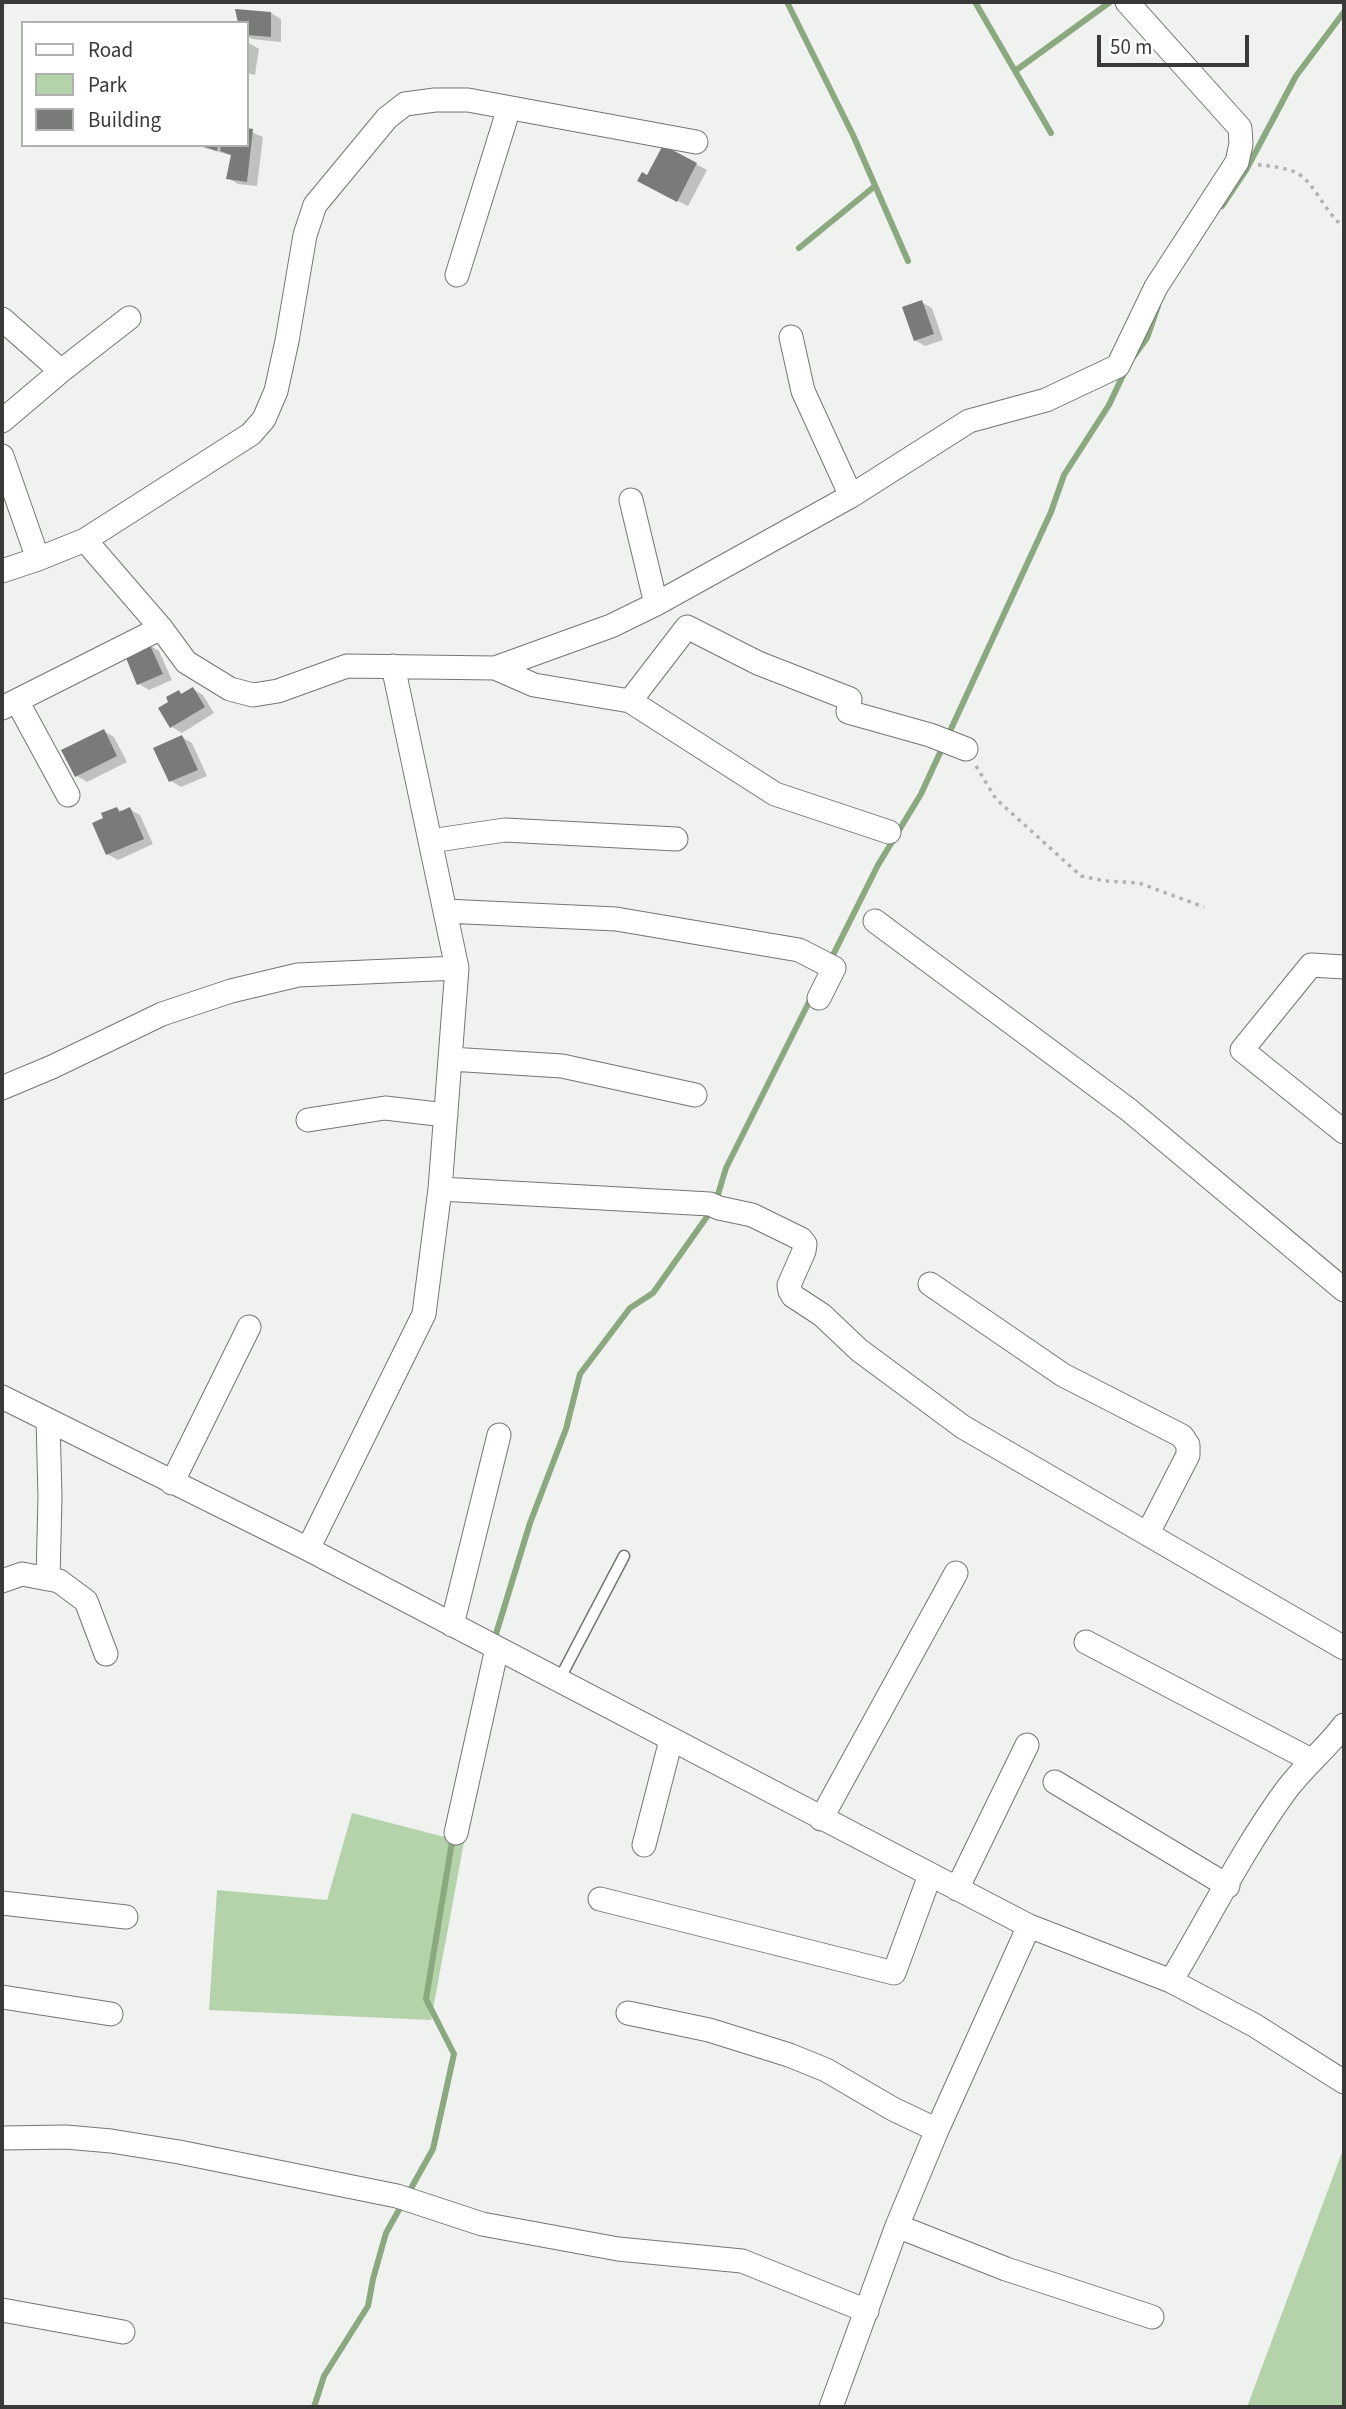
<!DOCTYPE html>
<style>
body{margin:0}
#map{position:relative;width:1346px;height:2409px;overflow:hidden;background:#eff2ee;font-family:"Source Sans 3",sans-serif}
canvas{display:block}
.frame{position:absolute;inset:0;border:4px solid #393a38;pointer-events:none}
.legend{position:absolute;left:21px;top:21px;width:228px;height:126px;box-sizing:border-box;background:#fff;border:2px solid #b0b0af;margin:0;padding:9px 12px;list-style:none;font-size:21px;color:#393a38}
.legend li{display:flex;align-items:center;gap:14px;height:35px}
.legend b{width:35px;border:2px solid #b0b0af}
.scale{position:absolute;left:1097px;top:35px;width:152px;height:32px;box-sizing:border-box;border:4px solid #393a38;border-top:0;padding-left:9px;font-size:21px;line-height:24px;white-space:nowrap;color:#393a38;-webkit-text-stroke:5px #fff;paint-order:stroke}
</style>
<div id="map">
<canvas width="1346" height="2409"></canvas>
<div class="frame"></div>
<ul class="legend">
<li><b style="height:9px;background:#fff"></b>Road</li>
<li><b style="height:19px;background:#b5d3aa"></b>Park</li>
<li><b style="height:19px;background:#787b77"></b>Building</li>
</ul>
<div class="scale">50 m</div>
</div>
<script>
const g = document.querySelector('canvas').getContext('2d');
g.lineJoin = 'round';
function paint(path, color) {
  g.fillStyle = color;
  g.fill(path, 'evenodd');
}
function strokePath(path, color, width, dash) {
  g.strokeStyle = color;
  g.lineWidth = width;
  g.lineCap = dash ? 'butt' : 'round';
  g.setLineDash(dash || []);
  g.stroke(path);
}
const green = new Path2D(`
 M352,1813L464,1842L431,2020L209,2010L217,1890L327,1900Z
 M1344,2147V2407H1247Z`);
const shadow = new Path2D(`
 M271,13L281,19V42L252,39L247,36V23Z
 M247,42L259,49L255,75L247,73Z
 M247,130L263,137L257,186L238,184L228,178L233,156L195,145H247Z
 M664,147L707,170L688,206L649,186L648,177Z
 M921,302L932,308L943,340L925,346L915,340Z
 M149,645L159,651L172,680L149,690L139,684Z
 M193,689L203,695L214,713L182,733L172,727L171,702L179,692L184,695Z
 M103,731L114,737L127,762L87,782L77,776Z
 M182,737L192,743L207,776L181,787L171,781Z
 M117,808L123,812L129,809L140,815L153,844L118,860L107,854L105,819Z`);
const stream = new Path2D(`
 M787,2L853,135L908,261
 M975,2L1051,133
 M1015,71L1110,2
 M1222,206L1246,170L1296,76L1344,12
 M799,248L875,186
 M1134,356L1147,338L1158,306
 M830,961L878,865L921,794L1051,512L1064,475L1109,405L1125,371
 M716,1201L726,1168L812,996
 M496,1634L530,1523L566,1429L580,1374L630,1308L653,1293L711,1211
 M314,2407L324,2376L368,2306L373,2279L386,2233L433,2149L454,2054L426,1999L453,1836`);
const building = new Path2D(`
 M235,9L271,12V37L247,35V23H238Z
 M247,128L253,129L247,182L226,179L231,155L220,151L221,145H247Z
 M201,145H218L217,151L201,146Z
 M663,145L697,163L677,202L637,181L642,172L647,175Z
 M922,300L934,334L914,341L902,307Z
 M149,643L163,674L137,685L124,653Z
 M193,687L205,707L170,728L158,708L168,702L166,697L179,690L181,694Z
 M104,729L117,756L75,777L61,750Z
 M182,735L198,770L169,782L153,748Z
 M117,807L119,812L130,807L144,839L106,855L92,823L103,818L101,813Z`);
const path = new Path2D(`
 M1258,165H1264C1275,167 1287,168 1297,173C1315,183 1325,213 1344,227
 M976,766L996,799L1081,876L1105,881L1139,883L1204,907`);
const lane = new Path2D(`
 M559,1680L624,1556`);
const street = new Path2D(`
 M457,275L509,108
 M2,319L61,371
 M791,337L803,391L851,496
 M2,421L61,371L129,318
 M2,456L38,559
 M631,500L656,604
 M85,540L161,628L186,662L230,689L253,695L278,691L347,666L495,668L611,626L656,604L851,496L969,421L1046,400L1118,366L1156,287L1237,162L1241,144L1240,128L1127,2
 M2,571L38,559L85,540L251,434L264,419L276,391L287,341L305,235L315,205L387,118L405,104L435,100H468L696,142
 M495,668L534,685L630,701L775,794L889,832
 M17,701L68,795
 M630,701L687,627L758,663L850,699L848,712L930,735L966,749
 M2,708L161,628
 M430,841L505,830L676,839
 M445,911L616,919L799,950L834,968L819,998
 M875,921L1129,1110L1344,1290
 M1344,967L1311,965L1242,1050L1344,1132
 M450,1059L562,1066L695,1095
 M2,1088L52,1067L162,1014L231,991L298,975L457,968
 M308,1120L385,1108L446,1115
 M440,1189L710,1204L719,1208L752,1215L801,1239L805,1244L804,1251L789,1285L790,1291L793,1296L822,1315L859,1350L963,1427L1344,1648
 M930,1284L1063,1375L1182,1436L1188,1445V1455L1148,1533
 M2,1397L308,1549L1029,1926L1171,1981L1254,2025L1344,2082
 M172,1483L249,1327
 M308,1549L424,1314L440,1189L457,968L393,666
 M48,1579L50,1497L48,1420
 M2,1581L22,1574L59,1581L86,1601L106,1654
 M452,1625L499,1435
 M1086,1642L1311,1760
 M1055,1782L1228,1886
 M821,1819L956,1573
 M456,1833L497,1648
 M644,1845L671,1740
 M957,1889L1027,1745
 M600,1899L894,1973L930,1875
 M2,1903L126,1917
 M1171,1981C1209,1918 1244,1847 1287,1789C1305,1765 1327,1748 1344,1725
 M2,1997L111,2014
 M628,2013L709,2030L789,2055L826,2070L893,2109L937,2130
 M2,2138L66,2137L111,2141L179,2152L397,2196L482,2224L618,2249L742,2261L867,2311
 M897,2226L1006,2269L1152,2317
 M2,2310L123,2332
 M831,2407L897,2226L937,2130L1029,1926`);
paint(green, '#b5d3aa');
paint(shadow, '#0003');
strokePath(stream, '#8ba97f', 6);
paint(building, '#787b77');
strokePath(lane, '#737672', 13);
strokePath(street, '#737672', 25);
strokePath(path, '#b1b3b0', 3.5, [3.5, 5]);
strokePath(lane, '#fff', 10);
strokePath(street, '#fff', 23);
</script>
